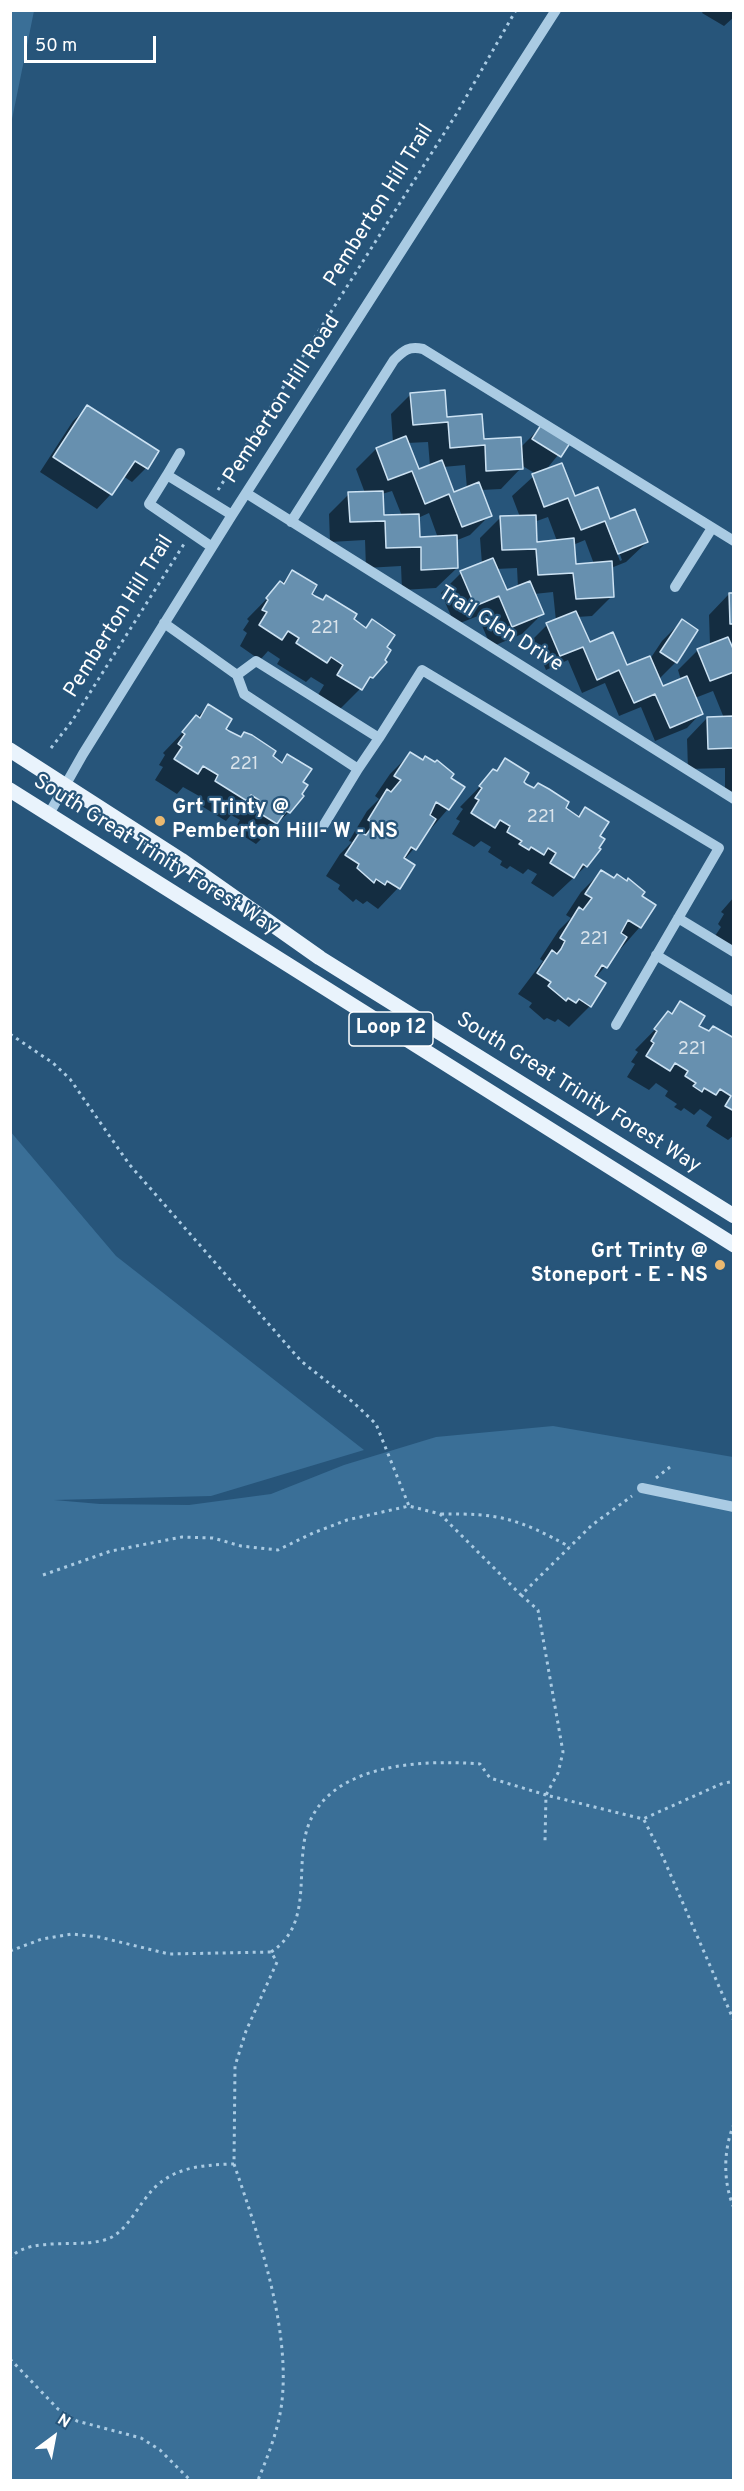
<!DOCTYPE html>
<style>
body{margin:0}
#map{position:relative;width:744px;height:2491px;overflow:hidden;background:#27557a;font-family:Overpass,sans-serif}
canvas{display:block}
.frame{position:absolute;inset:0;border:12px solid #fff;pointer-events:none}
.north{position:absolute;left:24px;top:2407px;width:60px;height:60px;-webkit-text-stroke:4px #27557a;paint-order:stroke;rotate:32deg;font-size:16px;font-weight:700;line-height:24px;text-align:center;color:#fff}
.north::after{content:'';display:block;margin:auto;width:21px;height:27px;background:#fff;clip-path:polygon(50% 0,100% 100%,50% 72%,0 100%)}
.scale{position:absolute;left:24px;top:36px;width:132px;height:27px;box-sizing:border-box;border:3px solid #fff;border-top:0;padding-left:8px;font-size:18px;line-height:21px;white-space:nowrap;color:#fff;-webkit-text-stroke:4px #27557a;paint-order:stroke}
</style>
<div id="map">
<canvas width="744" height="2491"></canvas>
<div class="frame"></div>
<div class="north">N</div>
<div class="scale">50 m</div>
</div>
<script>
const g = document.querySelector('canvas').getContext('2d');
g.lineJoin = 'round';
function paint(path, color) {
  g.fillStyle = color;
  g.fill(path, 'evenodd');
}
function strokePath(path, color, width, dash) {
  g.strokeStyle = color;
  g.lineWidth = width;
  g.lineCap = dash ? 'butt' : 'round';
  g.setLineDash(dash || []);
  g.stroke(path);
}
function write(font, color, halo, rows, align = 'center') {
  g.font = font + ' Overpass,sans-serif';
  g.lineWidth = 4.5;
  g.setLineDash([]);
  g.textBaseline = 'middle';
  g.strokeStyle = halo;
  g.fillStyle = color;
  for (const [text, x, y, turn = 0] of rows) {
    g.save();
    g.translate(x, y);
    g.rotate((+turn || 0) * Math.PI / 180);
    g.textAlign = isNaN(turn) ? turn : align;
    if (halo) g.strokeText(text, 0, 0);
    g.fillText(text, 0, 0);
    g.restore();
  }
}
const green = new Path2D(`
 M11,10L34,11L11,124L10,11Z
 M10,1131L116,1256L364,1450L211,1496L54,1500L100,1504L189,1505L271,1494L344,1465L436,1437L553,1426L733,1457V2480H11Z`);
const shadow = new Path2D(`
 M704,10H734V17L724,26L702,13Z
 M411,394L483,441L520,448L541,427L567,444L545,471L574,498L647,542L626,562L611,568L612,596L592,616L577,617L589,644L626,667L650,659L662,641L682,621L676,662L659,679L663,688L681,680L678,670L698,650L710,645L709,615L729,594H734V642L728,643L734,655V792H725V768L688,769L687,739L707,718H724L713,691L695,698L701,713L687,728L655,741L641,707L619,716L605,683L582,693L568,660L546,670L533,639L547,625L556,621L553,592L534,594L542,614L522,634L491,647L478,616L455,625L441,593L461,573L482,564L480,538L501,517H520L512,496L536,474L521,465V468L501,489L481,490L490,515L470,535L455,541L457,568L436,588L402,590L401,566L366,568L365,540L330,542L329,514L349,494L365,493L356,469L376,449L393,442L391,414ZM428,442L430,466L418,471L407,443ZM465,465L467,489L453,494L443,467ZM392,491L402,516L383,517L382,494ZM429,513L438,538H419L418,518ZM548,517L557,541L535,543L534,522ZM608,530H611L622,560L620,561ZM585,540L594,564L574,566L573,545ZM517,568L518,587L506,592L496,569Z
 M88,407L146,468L132,482L123,476L111,494L97,509L40,472L73,421Z
 M293,572L310,595L321,601L326,596L365,629L372,621L385,648L372,677L340,709L318,695L324,685L311,677L306,682L277,664L280,659L268,651L260,660L240,646L247,633L243,630L249,621L247,619Z
 M208,706L224,729L280,763L288,755L301,783L289,812L256,844L234,830L240,820L231,815L226,821L195,802L199,796L183,787L177,794L155,780L163,767L159,765L165,755L163,753Z
 M410,754L449,778L448,809L404,860L413,866L398,888L378,909L367,901L363,904L356,899L353,902L338,889L340,885L326,876L340,854L352,842L349,841L367,811L379,799L375,796L390,774Z
 M506,760L521,783L577,817L585,809L598,836L586,866L553,897L531,883L537,874L528,869L523,874L510,866L507,869L500,865L502,861L488,852L491,847L481,841L474,847L452,834L460,821L456,819L463,809L460,807Z
 M601,872L654,905L639,928L595,978L604,984L590,1006L569,1027L558,1019L555,1022L547,1018L544,1020L529,1007L532,1003L518,994L543,961L540,959L559,930L571,918L566,915L581,892Z
 M734,897V952L713,939L721,927L718,924L724,914L721,912Z
 M681,1003L697,1026L734,1040V1135L728,1140L706,1126L712,1117L700,1109L694,1115L684,1108L681,1111L674,1107L677,1104L665,1096L668,1091L656,1083L649,1090L627,1077L635,1064L631,1062L638,1052L635,1050Z`);
const building = new Path2D(`
 M445,390L447,417L482,414L484,439L521,437L523,469L486,471L485,445L450,448L448,422L413,425L410,393Z
 M87,405L159,451L148,469L135,461L112,495L53,457Z
 M541,425L570,443L561,457L532,439Z
 M406,436L419,469L442,460L454,492L479,482L492,516L462,527L449,494L425,504L412,471L388,480L376,448Z
 M562,463L575,496L598,487L610,519L635,509L648,542L618,554L605,521L581,530L568,498L544,507L532,474Z
 M383,491L384,515L419,514L420,537L457,535L458,568L421,570V547L386,548L385,521L350,522L348,492Z
 M536,515L537,542L574,538L576,564L612,561L614,597L576,599L573,573L538,575L536,549L502,550L500,516Z
 M493,558L507,590L530,581L544,614L512,627L499,596L475,606L460,571Z
 M292,570L317,585L312,594L315,596L323,600L326,595L357,614L354,619L366,628L372,619L395,635L387,647L391,650L385,660L387,662L373,678L370,677L362,690L337,675L343,665L331,657L327,663L296,643L299,638L288,631L282,640L259,625L267,612L262,610L268,600L266,598L280,581L284,584Z
 M729,593H734V624H730Z
 M576,611L590,642L613,632L627,665L650,656L663,686L687,676L703,714L670,728L655,694L634,703L619,670L597,680L583,647L560,656L546,623Z
 M682,619L698,630L677,663L660,652Z
 M728,637L734,651V672L710,681L697,649Z
 M208,704L232,719L226,729L229,731L241,737L244,732L252,735L276,751L273,756L282,763L287,754L312,769L303,782L308,785L302,794L304,796L290,813L286,811L277,824L253,809L259,800L251,795L247,801L215,781L218,775L203,766L198,774L174,759L182,747L178,744L185,734L182,732L196,715L200,718Z
 M734,716V748L708,749L707,717Z
 M410,752L423,760L425,756L435,762L437,760L454,774L451,778L465,787L449,810L436,802L430,815L436,819L416,850L411,847L404,858L415,865L400,889L387,881L385,885L376,879L374,883L357,868L359,864L345,855L360,832L366,835L369,831L374,823L368,820L387,789L391,792L401,780L394,776Z
 M505,758L529,773L524,782L526,784L534,788L538,783L549,789L569,802L566,808L579,817L585,807L609,822L600,836L605,839L599,848L601,849L587,867L583,864L574,878L550,863L556,853L548,848L544,855L531,847L529,850L519,844L522,841L507,832L510,826L500,820L495,828L471,813L479,800L475,798L482,788L479,786L493,769L497,771Z
 M601,870L614,878L617,874L627,881L628,878L645,892L642,896L656,905L641,928L628,920L621,933L627,937L607,968L602,965L595,976L606,983L591,1007L579,999L576,1003L568,998L566,1001L548,986L551,982L537,973L552,950L557,954L561,949L565,941L560,938L579,907L583,910L592,898L585,894Z
 M680,1001L705,1016L699,1026L709,1031L713,1026L734,1038V1111L725,1106L731,1096L720,1089L716,1095L704,1088L702,1092L693,1086L696,1083L685,1076L688,1071L675,1063L670,1071L646,1056L654,1043L651,1041L657,1031L654,1029L668,1011L672,1014Z`);
const path = new Path2D(`
 M218,490L457,113L516,10
 M51,748L72,721L184,544
 M10,1034L53,1063L70,1079L129,1164L301,1361L354,1403L376,1424L409,1506
 M656,1478L670,1467
 M441,1514C500,1513 519,1519 570,1547
 M43,1575L111,1551L182,1537L213,1538L241,1546L278,1550L313,1533L347,1520L409,1506L440,1514L521,1595L592,1525L632,1496
 M521,1595L538,1610L563,1752L558,1773L546,1795L643,1819L721,1784L734,1781
 M644,1820L662,1855L734,2021
 M10,1951L42,1939L72,1934L99,1937L169,1954L271,1952L277,1962L246,2031L235,2066L234,2164C197,2165 167,2168 145,2199C135,2212 127,2228 112,2237C85,2251 32,2234 10,2258
 M271,1952C309,1927 298,1883 304,1843C315,1764 417,1759 480,1764L490,1778L546,1795L545,1841
 M734,2124C723,2150 723,2183 734,2208
 M234,2164C258,2234 290,2326 282,2401C279,2428 268,2456 258,2480
 M10,2359L58,2409L77,2421L141,2438L160,2450L190,2480`);
const minor = new Path2D(`
 M180,453L167,475L232,515
 M167,475L149,504L212,547
 M246,493L734,799
 M291,522L394,360C404,350 409,346 423,349L734,541
 M675,587L712,528
 M164,623L237,675L256,661L379,738L422,670L719,848L616,1025
 M237,675L244,694L358,769L379,738
 M49,814L83,754L232,515L556,10
 M322,828L358,769
 M678,918L734,952
 M656,955L734,1002
 M642,1488L734,1507`);
const major = new Path2D(`
 M10,750L181,860L320,958L734,1216
 M10,790L734,1245`);
const markers = [
 [160,821,6,"#ebb970"],
 [720,1265,6,"#ebb970"]
];
const numberNames = [
 ["221",325,629],
 ["221",244,765],
 ["221",541,818],
 ["221",594,940],
 ["221",692,1050]
];
const shields = [
 [391,1029,84]
];
const shieldNames = [
 ["Loop 12",391,1029]
];
const streetNames = [
 ["Pemberton Hill Trail",380,206,-58],
 ["Pemberton Hill Road",283,400,-57],
 ["Pemberton Hill Trail",120,617,-58],
 ["Trail Glen Drive",500,630,32],
 ["South Great Trinity Forest Way",155,856,32],
 ["South Great Trinity Forest Way",578,1094,32]
];
const poiNames = [
 ["Grt Trinty @",172,809],
 ["Pemberton Hill- W - NS",172,833],
 ["Grt Trinty @",708,1253,"right"],
 ["Stoneport - E - NS",708,1277,"right"]
];
paint(green, '#3a6f97');
paint(shadow, '#0007');
paint(building, '#6790af');
strokePath(building, '#cce2f3', 1.5);
strokePath(path, '#aacbe3', 3, [3, 4.5]);
strokePath(minor, '#aacbe3', 10);
strokePath(major, '#e9f3fc', 15);
for (const [x, y, r, color] of markers) {
  const dot = new Path2D();
  dot.arc(x, y, r, 0, 2 * Math.PI);
  g.fillStyle = color;
  g.fill(dot);
  strokePath(dot, '#27557a', 2);
}
write('18px', '#d9e3eb', null, numberNames);
for (const [x, y, w] of shields) {
  const box = new Path2D();
  box.roundRect(x - w / 2, y - 17, w, 34, 4.5);
  g.fillStyle = '#27557a';
  g.fill(box);
  strokePath(box, '#fff', 1.5);
}
write('bold 20px', '#fff', null, shieldNames);
write('21px', '#fff', '#27557a', streetNames);
write('bold 21px', '#fff', '#27557a', poiNames, 'left');
</script>
